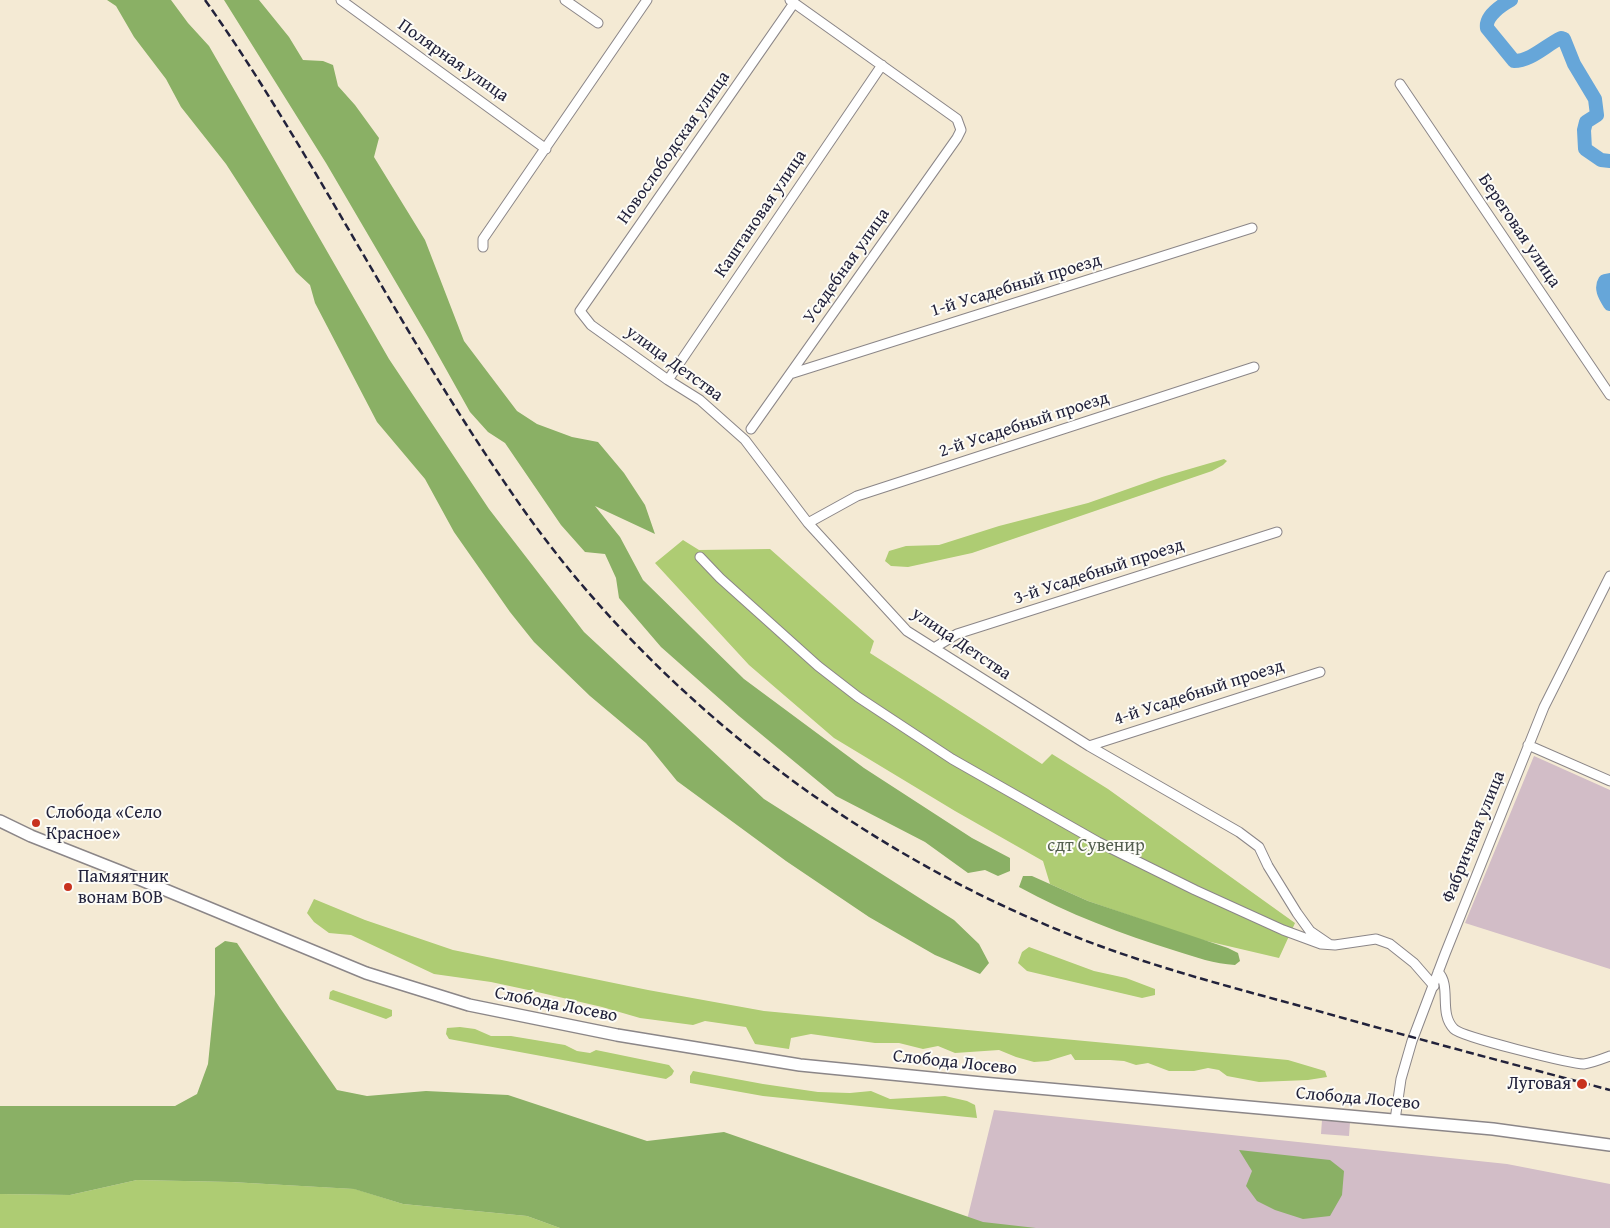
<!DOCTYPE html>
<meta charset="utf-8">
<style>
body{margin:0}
canvas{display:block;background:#f4ead4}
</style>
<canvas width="1610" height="1228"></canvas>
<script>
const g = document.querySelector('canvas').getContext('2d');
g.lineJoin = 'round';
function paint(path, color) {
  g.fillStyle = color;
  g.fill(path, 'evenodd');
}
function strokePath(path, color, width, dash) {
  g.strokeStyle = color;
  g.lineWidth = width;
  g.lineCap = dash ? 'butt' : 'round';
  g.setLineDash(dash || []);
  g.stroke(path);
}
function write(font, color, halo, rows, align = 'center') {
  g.font = font + ' "Gentium Book Plus",serif';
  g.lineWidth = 4;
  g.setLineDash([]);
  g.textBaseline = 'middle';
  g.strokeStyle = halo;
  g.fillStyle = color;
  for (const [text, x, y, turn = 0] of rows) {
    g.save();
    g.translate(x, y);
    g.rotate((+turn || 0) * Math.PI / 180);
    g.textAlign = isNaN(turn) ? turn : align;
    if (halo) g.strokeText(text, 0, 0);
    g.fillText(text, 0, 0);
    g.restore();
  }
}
const industrial = new Path2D(`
 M1534,756L1610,790V969L1465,923Z
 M994,1110L1507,1164L1610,1184V1228H965Z
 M1322,1120L1350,1122L1349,1136L1321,1134Z`);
const green = new Path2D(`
 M1224,459L1227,461L1223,465L1212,471L972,553L908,567L891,566L885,561L889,551L906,546L939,545L999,526L1088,503L1162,477Z
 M683,540L699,550L770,549L874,641L870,653L1042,764L1052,754L1108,789L1295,923L1279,958L1198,939L1088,901L1050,884L1043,861L955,811L834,738L749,665L655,563Z
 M314,899L365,920L453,950L648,990L764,1011L1288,1060L1325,1071L1327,1077L1308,1080L1259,1082L1227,1076L1219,1070L1208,1068L1194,1071H1169L1148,1063L1136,1065L1124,1061L1110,1060H1075L1071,1054L1048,1061L1034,1062L1016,1057L999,1050L955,1053L938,1046L923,1049L899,1043H875L811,1034L791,1038L789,1049L755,1044L746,1027L705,1021L693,1025L640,1018L602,1007L533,991L491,982L434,974L351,935L329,933L314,922L307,913Z
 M1029,947L1094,971L1126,978L1155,989V995L1142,998L1027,971L1018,963L1022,952Z
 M333,990L392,1010V1016L386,1019L329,999L330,992Z
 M460,1027L475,1029L491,1036H511L565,1045L577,1051L590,1053L596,1050L669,1065L674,1071L672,1075L666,1079L449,1039L446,1034L447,1028Z
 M693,1071L763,1084L818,1092L850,1093L871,1091L890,1099L945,1096L967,1101L975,1105L977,1118L763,1096L690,1083V1076Z
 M137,1180L231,1182L355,1189L403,1204L527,1216L560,1228H0V1194L70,1195Z`);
const forest = new Path2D(`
 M107,0H171L188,23L209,46L389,359L489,509L584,632L764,799L954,920L979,944L989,963L980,974L935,955L869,917L786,861L677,781L646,743L590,696L534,642L510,612L454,532L425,479L377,422L315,303L310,285L296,272L226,164L181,107L166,79L134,37L116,6Z
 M224,0H259L289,37L303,60L323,61L333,65L338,86L355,105L379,138L374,157L425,240L464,341L517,411L537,424L572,437L598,442L624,473L645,505L655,534L595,506L620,537L643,580L744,679L864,768L972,838L1010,858V871L998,876L985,870L968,873L925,842L836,796L739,716L661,647L619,598L616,578L605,554L585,552L561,525L505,443L488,432L470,412L428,337L326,163Z
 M1023,876H1032L1088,901L1228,948L1238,953L1240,961L1235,965C1215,964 1195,957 1176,951C1122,934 1068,914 1019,887Z
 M225,941L237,943L280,1008L337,1090L367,1096L426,1091L508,1095L647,1141L724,1132L983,1222L1036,1228H560L527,1216L403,1204L354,1189L231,1182L137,1180L70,1195L0,1194V1106H175L197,1094L208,1064L215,994V948Z
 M1239,1150L1330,1160L1344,1171L1342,1195L1330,1216L1303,1219L1275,1210L1257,1201L1246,1186L1252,1171Z`);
const river = new Path2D(`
 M1511,0C1502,5 1485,16 1487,28L1514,61C1531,61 1546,45 1561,38L1564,39L1574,64L1595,99L1597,115L1586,122L1584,130L1585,149L1601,160L1610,161
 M1610,280L1605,281C1600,289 1606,297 1610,304`);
const minor = new Path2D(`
 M341,0L546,149
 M565,0L598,23
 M794,3L580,311L591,325L668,380L700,400L745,440L808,523L907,631L1089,746L1239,832L1259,847L1268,866L1297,913L1310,931L1329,944
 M1400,84L1610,395
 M483,247V239L647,0
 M790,374L1252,228
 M668,380L882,65
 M751,429L957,138L961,130L957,119L790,0
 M808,523L857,496L1254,367
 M700,557L720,578L818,666L858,697L952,759L1098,842L1195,890L1283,930L1321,944L1335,945L1376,939L1390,944L1414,963L1434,986
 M934,648L957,634L1277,532
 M1528,745L1610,781
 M1089,746L1320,672
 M1438,972C1452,986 1438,1013 1454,1029C1462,1037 1571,1064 1584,1064C1592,1063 1602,1059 1610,1056
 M1395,1120L1401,1079L1412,1041L1445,954L1544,707L1610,576`);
const major = new Path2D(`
 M0,821L31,836L122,872L366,973L469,1005L617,1035L800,1065L982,1083L1493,1129L1610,1145`);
const rail = new Path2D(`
 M205,0C245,56 280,114 316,174C384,289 450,407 528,516C659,698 853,847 1061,931C1137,962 1215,983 1293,1004C1399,1034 1504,1062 1610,1090`);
const markers = [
 [36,823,5,"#c8321e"],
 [68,887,5,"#c8321e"],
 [1582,1084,6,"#c8321e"]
];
const streetNames = [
 ["Полярная улица",453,61,35],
 ["Новослободская улица",674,148,-55],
 ["Каштановая улица",761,214,-56],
 ["Береговая улица",1519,231,56],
 ["Усадебная улица",847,266,-55],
 ["1-й Усадебный проезд",1016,286,-17],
 ["улица Детства",674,364,36],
 ["2-й Усадебный проезд",1024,425,-18],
 ["3-й Усадебный проезд",1099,572,-18],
 ["улица Детства",961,644,34],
 ["4-й Усадебный проезд",1199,693,-18],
 ["Фабричная улица",1474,837,-68],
 ["Слобода Лосево",556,1005,11],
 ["Слобода Лосево",955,1063,6],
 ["Слобода Лосево",1358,1099,5]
];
const poiNames = [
 ["Слобода «Село",46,813],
 ["Красное»",46,834],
 ["Памяятник",78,877],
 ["вонам ВОВ",78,898],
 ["Луговая",1571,1084,"right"]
];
const parkNames = [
 ["сдт Сувенир",1096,846]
];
paint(industrial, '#d2bdc7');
paint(green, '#aecc73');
paint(forest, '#8ab065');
strokePath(river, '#66a6d9', 14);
strokePath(minor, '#8b8688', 11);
strokePath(major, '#8b8688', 14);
strokePath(minor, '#fff', 9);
strokePath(major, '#fff', 11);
strokePath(rail, '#22223b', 2.5, [8, 4]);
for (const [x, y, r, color] of markers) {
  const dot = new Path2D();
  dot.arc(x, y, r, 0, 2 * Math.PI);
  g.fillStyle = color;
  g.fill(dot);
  strokePath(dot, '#fdfcf7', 2);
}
write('18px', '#22223b', '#fdfcf7', streetNames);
write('18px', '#22223b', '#fdfcf7', poiNames, 'left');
write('18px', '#535e4f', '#fdfcf7', parkNames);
</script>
